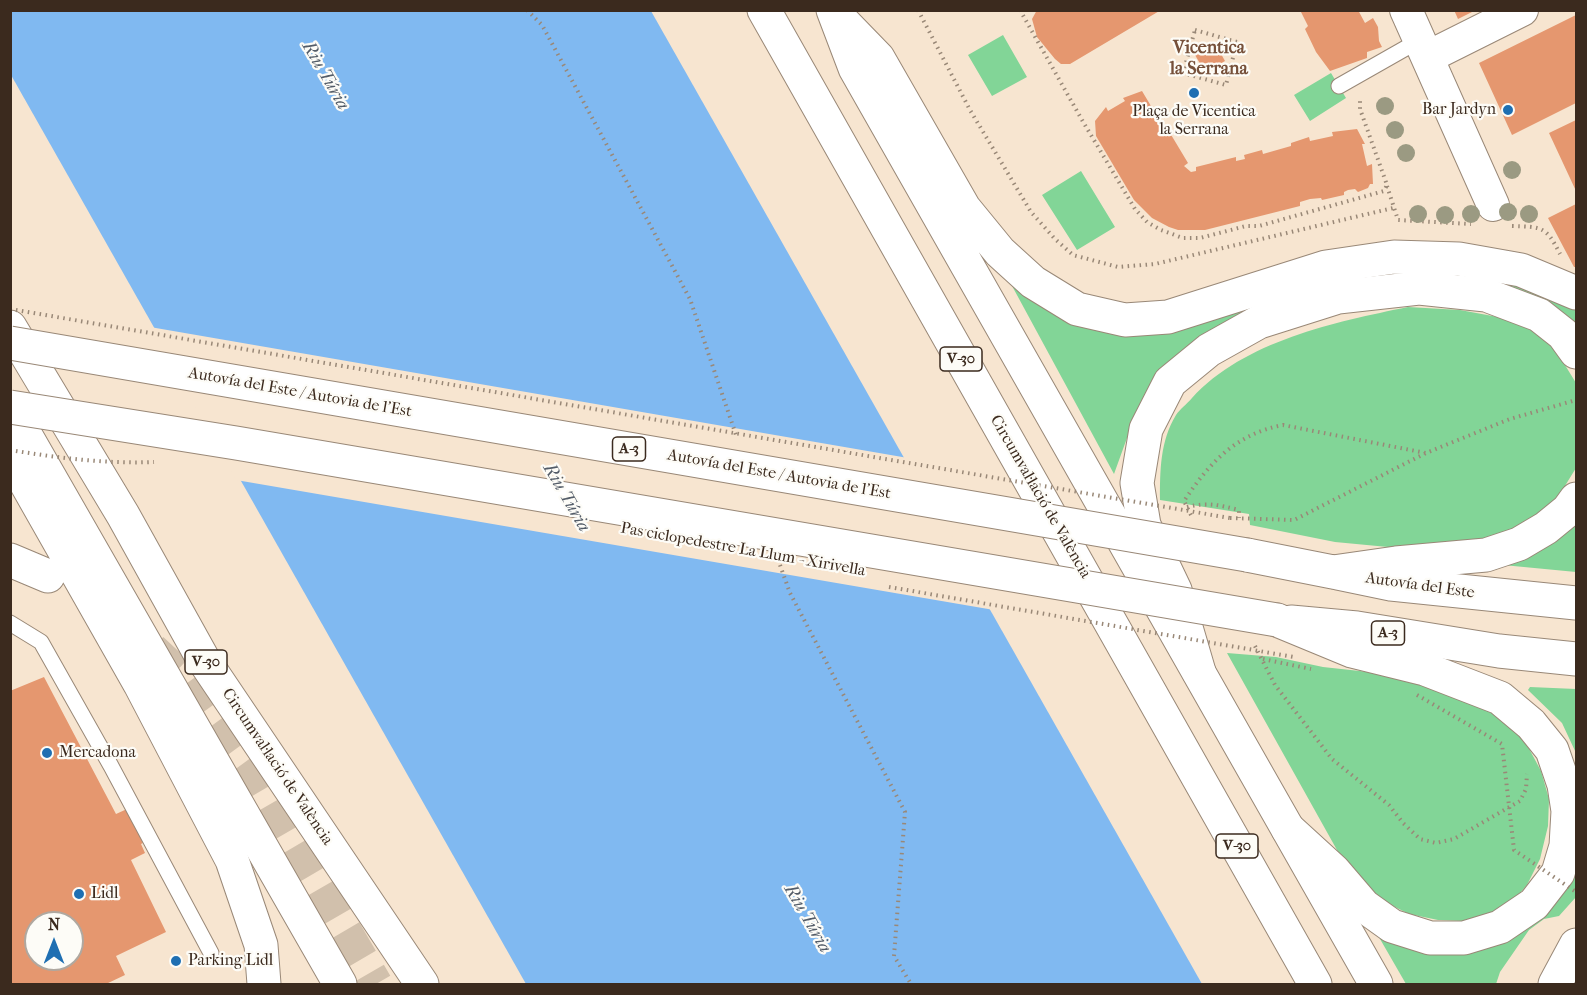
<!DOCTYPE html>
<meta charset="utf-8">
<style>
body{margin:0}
#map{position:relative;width:1587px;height:995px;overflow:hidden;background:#f7e5d0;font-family:"IM FELL French Canon",serif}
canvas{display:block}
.frame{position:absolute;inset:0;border:12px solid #3b2a1e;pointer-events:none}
.north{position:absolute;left:24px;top:911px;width:60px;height:60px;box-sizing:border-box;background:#fdfcf7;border:2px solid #afa8a0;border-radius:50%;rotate:0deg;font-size:16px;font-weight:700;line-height:24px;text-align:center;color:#3b2a1e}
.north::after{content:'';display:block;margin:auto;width:21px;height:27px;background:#1f6fb2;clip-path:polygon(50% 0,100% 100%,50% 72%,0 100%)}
</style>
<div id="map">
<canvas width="1587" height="995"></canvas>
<div class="frame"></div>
<div class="north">N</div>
</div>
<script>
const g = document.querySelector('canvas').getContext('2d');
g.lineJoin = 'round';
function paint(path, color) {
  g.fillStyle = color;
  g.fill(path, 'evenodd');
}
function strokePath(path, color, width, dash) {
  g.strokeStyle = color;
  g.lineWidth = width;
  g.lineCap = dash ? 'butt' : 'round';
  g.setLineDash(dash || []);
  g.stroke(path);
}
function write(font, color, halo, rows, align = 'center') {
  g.font = font + ' "IM FELL French Canon",serif';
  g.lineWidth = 4.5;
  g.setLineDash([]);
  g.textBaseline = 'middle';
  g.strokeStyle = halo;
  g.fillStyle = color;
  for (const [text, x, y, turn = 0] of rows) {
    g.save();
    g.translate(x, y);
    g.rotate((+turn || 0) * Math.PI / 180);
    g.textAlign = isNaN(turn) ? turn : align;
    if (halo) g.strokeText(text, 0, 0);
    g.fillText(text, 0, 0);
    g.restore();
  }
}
const green = new Path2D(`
 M1003,35L1027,77L992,96L968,55Z
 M1331,73L1346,98L1310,121L1294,95Z
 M1081,171L1115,227L1077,250L1042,195Z
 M1477,271L1576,305V327L1572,321L1324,287L1136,413L1114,474L1011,284L1072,320L1357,274Z
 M1408,307L1460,310L1498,317L1534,330L1557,352L1576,383V468L1555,502L1524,524L1490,541L1409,549L1335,542L1250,525L1249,514L1160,500C1160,471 1160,441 1176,415C1180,409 1187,404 1192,398C1244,341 1335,322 1408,307Z
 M1576,523V572L1503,565Z
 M1227,653L1276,657L1323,667L1387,674L1432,687L1487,709L1506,722L1525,741L1541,771L1549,799L1548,826L1540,859L1527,885L1513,901L1489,914L1463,921L1438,920L1409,914L1369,894L1342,859Z
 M1530,687L1576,689V753L1562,723L1528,690Z
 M1576,859V897L1559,916L1544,919L1529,930L1500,972L1496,984H1406L1376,932L1434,952Z`);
const water = new Path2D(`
 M10,11H651L1202,984H526L11,75Z`);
const pier = new Path2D(`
 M150,327L908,458L994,610L236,480Z`);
const building = new Path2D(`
 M1037,10H1161L1070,64H1061L1055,59L1037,37L1032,19Z
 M1300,10H1358L1365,23L1373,18L1378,27L1379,41L1382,47L1367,52V58L1330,71L1316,52L1305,29L1308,26Z
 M1454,10H1476L1458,19Z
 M1576,15V103L1512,135L1479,63Z
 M1215,43L1225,61L1205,72L1195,55Z
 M1142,91L1154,111L1151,113L1163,130L1167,128L1188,163L1184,166L1191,172L1196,171V167L1236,157V161L1245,159L1244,155L1262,150L1263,154L1291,146V143L1309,137L1310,141L1333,136L1332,132L1357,129L1365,144H1362L1367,166L1372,164L1373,184H1370L1368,188L1358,192L1355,189L1348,190L1344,192V195L1322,200L1321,198L1310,199L1300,202V206L1205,230H1178L1169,227L1152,218L1134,200L1096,136L1095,121L1106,107L1108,111L1125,101L1123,98Z
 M1576,120V191L1549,133Z
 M1576,204V267H1574L1548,218Z
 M44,677L116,814L127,809L143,843L141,844L145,853L131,860L166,932L116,956L125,975L106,984H10V691ZM36,923H72V959H36Z`);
const motorwayTunnel = new Path2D(`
 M152,649L186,681L257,779L376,984`);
const path = new Path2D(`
 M527,10L542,25L690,299L737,438
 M918,10L970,110L1031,212L1055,239L1073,255L1118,267L1155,264L1393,208
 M1020,10L1082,120L1135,209L1147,222L1161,230L1183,238H1200L1246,226H1259L1384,191L1387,185L1360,109V97
 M1195,30L1237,42L1226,85L1183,73Z
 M1387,186L1398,220L1471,224
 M1512,226C1542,227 1546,226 1560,254
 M1187,507C1208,502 1219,505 1239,510V518
 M1191,515L1184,501C1210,462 1236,434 1283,425L1426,453
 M1230,518L1294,520L1426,453L1510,419L1576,400
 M780,565L790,593L905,812L894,956L911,984
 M1255,646L1275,685L1332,759L1389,805L1403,823L1420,839L1436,843L1454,839L1520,801L1526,789L1527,774
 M1263,659L1311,669`);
const service = new Path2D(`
 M1339,86L1420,40
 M10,623L41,642L111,766L211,953`);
const minor = new Path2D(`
 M1406,10L1493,205
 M1428,57L1522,10`);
const primary = new Path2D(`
 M1338,573L1391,584L1576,603
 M1291,622L1357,628L1499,651L1576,659
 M1555,984L1576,945`);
const trunk = new Path2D(`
 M833,10L855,68L1376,984
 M844,23L878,58L964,208L1000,252L1033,282L1077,309L1125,320L1168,317L1326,267L1394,257L1459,259L1521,270L1576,293
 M10,408L340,984`);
const motorway = new Path2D(`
 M764,10L1315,984
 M10,327L123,515L203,659L422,984
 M10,455L140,684L232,860L261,945L264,984
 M1247,555L1333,572L1396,563L1486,555L1519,544L1546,528L1568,510L1576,499
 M10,560L48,576
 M1277,620L1352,651L1425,669L1500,698L1531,724L1552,750L1564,785L1568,811L1566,846L1558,873L1534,904L1500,927L1464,938H1430L1392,926L1364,906L1334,871L1288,829
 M1199,672L1175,590L1144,525L1137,483L1146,429L1170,382L1209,350L1259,322L1338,297L1419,288L1486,295L1539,315L1563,334L1576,352`);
const pathBridge = new Path2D(`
 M10,309L1230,518
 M10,450C59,458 106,464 154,462
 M889,587L1294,657
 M1417,695L1502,744L1514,850L1576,892`);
const motorwayBridge = new Path2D(`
 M10,343L1247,555
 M10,407L236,443L1277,620`);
const trees = [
 [1385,106],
 [1395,130],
 [1406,153],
 [1512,170],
 [1508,212],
 [1418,214],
 [1471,214],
 [1529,214],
 [1445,215]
];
const markers = [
 [1194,93,6,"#1f6fb2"],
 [1508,110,6,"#1f6fb2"],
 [47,753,6,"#1f6fb2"],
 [79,894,6,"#1f6fb2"],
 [176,961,6,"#1f6fb2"]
];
const shields = [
 [961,359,42],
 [629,449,33],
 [1388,633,33],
 [206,662,42],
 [1237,846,42]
];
const shieldNames = [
 ["V-30",961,359],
 ["A-3",629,449],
 ["A-3",1388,633],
 ["V-30",206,662],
 ["V-30",1237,846]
];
const poiNames = [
 ["Bar Jardyn",1496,110,"right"],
 ["Plaça de Vicentica",1194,112,"center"],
 ["la Serrana",1194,130,"center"],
 ["Mercadona",59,753],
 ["Lidl",91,894],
 ["Parking Lidl",188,961]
];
const streetNames = [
 ["Autovía del Este / Autovia de l'Est",300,393,10],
 ["Autovía del Este / Autovia de l'Est",779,475,10],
 ["Circumval·lació de València",1040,497,60],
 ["Pas ciclopedestre La Llum - Xirivella",743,550,10],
 ["Autovía del Este",1420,586,8],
 ["Circumval·lació de València",277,767,56]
];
const neighbourhoodNames = [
 ["Vicentica",1209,49],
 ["la Serrana",1209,70]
];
const waterNames = [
 ["Riu Túria",325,76,60],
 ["Riu Túria",566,498,60],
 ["Riu Túria",807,919,60]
];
paint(green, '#82d597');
paint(water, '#80b9f1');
paint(pier, '#f7e5d0');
paint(building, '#e5976f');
strokePath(motorwayTunnel, '#d1c0ac', 33, [33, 16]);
strokePath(service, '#987', 17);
strokePath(minor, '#987', 34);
strokePath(primary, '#987', 35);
strokePath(trunk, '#987', 35);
strokePath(motorway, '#987', 35);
strokePath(path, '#987', 4, [1.5, 4.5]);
strokePath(service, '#fff', 15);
strokePath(minor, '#fff', 32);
strokePath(primary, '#fff', 33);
strokePath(trunk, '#fff', 33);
strokePath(motorway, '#fff', 33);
strokePath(motorwayBridge, '#987', 35, []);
strokePath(pathBridge, '#987', 4, [1.5, 4.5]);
strokePath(motorwayBridge, '#fff', 33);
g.fillStyle = '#9b9a82';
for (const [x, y] of trees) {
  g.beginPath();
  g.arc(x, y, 9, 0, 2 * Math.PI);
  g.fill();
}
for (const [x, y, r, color] of markers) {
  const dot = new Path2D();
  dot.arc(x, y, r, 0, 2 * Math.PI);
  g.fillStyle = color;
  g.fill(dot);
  strokePath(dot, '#fdfcf7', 2);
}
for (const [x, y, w] of shields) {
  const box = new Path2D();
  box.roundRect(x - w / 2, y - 12, w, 24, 4.5);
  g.fillStyle = '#fdfcf7';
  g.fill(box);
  strokePath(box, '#3b2a1e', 1.5);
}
write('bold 15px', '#3b2a1e', null, shieldNames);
write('16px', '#3b2a1e', '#fdfcf7', poiNames, 'left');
write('16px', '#3b2a1e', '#fdfcf7', streetNames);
write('bold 18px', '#76503a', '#fdfcf7', neighbourhoodNames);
write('italic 18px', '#535c68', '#fdfcf7', waterNames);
</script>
